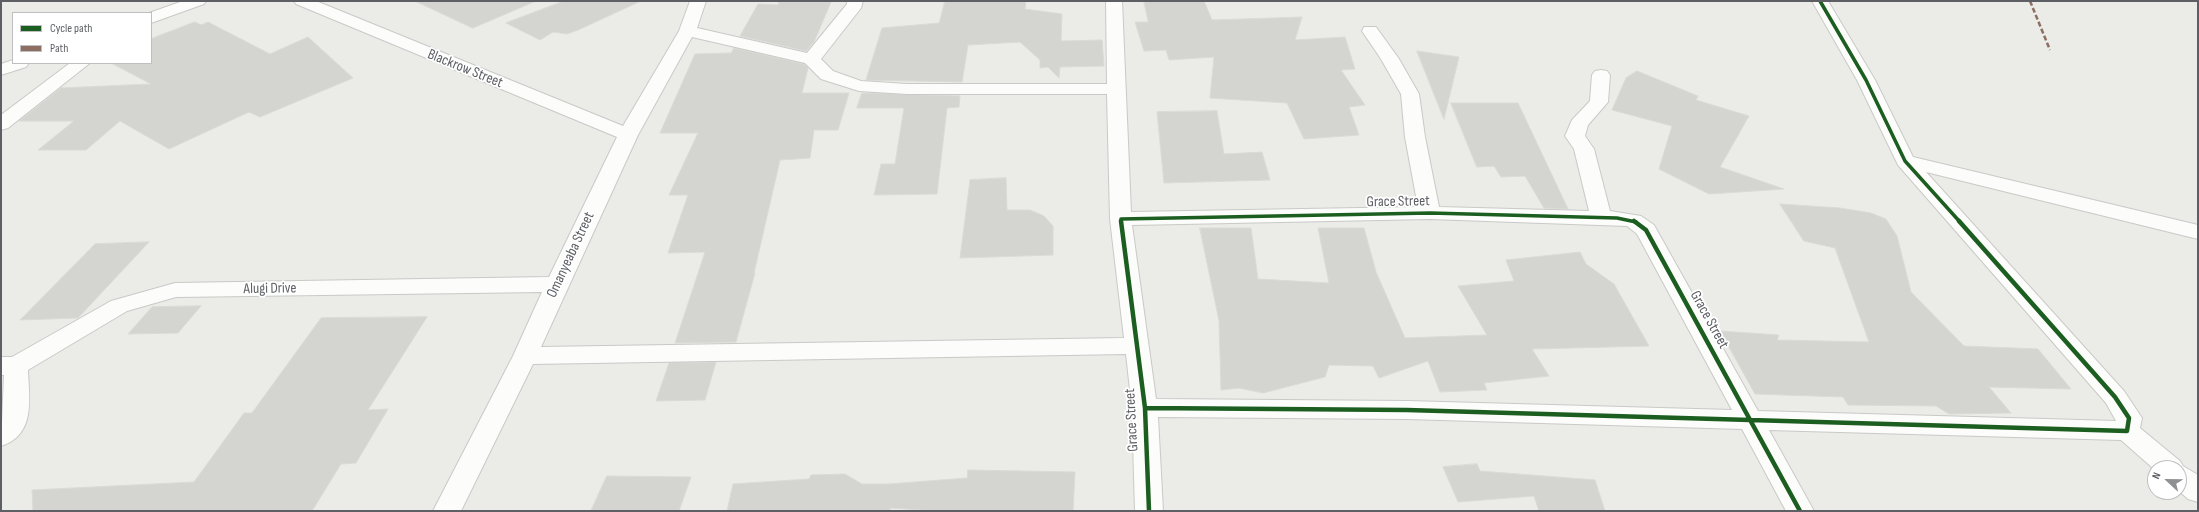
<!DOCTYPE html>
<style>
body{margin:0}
#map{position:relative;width:2199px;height:512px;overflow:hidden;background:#ebebe7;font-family:"Sofia Sans Condensed",sans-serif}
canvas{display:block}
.frame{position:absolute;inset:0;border:2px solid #5d5f64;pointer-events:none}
.legend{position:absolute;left:12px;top:12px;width:140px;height:52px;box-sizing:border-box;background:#fff;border:1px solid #bebfc1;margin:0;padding:5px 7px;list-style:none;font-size:12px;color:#5d5f64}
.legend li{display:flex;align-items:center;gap:8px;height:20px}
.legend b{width:20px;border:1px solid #bebfc1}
.north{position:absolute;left:2147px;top:460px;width:40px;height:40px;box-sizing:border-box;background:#fff;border:1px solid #bebfc1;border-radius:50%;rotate:292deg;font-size:11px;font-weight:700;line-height:16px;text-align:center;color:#5d5f64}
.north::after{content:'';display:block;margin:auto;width:14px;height:18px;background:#8f9092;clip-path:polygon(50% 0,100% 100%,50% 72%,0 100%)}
</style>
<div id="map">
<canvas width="2199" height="512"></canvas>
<div class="frame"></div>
<ul class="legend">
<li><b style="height:5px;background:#1b5e20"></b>Cycle path</li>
<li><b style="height:5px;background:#8d6e63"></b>Path</li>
</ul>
<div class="north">N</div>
</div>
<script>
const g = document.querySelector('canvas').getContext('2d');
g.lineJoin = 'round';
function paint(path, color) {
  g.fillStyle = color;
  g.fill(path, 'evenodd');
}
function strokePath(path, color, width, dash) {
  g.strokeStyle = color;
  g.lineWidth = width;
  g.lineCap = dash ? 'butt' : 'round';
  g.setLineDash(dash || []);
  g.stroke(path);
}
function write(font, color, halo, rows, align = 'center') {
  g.font = font + ' "Sofia Sans Condensed",sans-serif';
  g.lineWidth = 3.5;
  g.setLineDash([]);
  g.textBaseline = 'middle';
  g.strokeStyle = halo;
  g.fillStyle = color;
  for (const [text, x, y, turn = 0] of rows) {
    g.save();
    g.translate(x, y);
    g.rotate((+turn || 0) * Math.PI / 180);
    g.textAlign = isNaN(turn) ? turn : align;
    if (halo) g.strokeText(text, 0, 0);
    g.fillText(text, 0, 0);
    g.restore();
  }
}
const building = new Path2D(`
 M415,1H536L473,28Z
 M564,1H641L578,30L567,34L553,32L540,40L506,23Z
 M945,1H1026L1025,9L1062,14L1061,41L1102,40L1104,66L1060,67L1059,78L1048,67L1040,68V60L1020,42L968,45L962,82L866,80L882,28L939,23Z
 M1144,1H1204L1212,20L1302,17L1295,40L1345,37L1355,69L1341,70L1365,105L1349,107L1359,135L1304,139L1287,103L1210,98L1214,57L1169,60L1166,50L1144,51L1135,22H1148Z
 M779,2H831L814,42L806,51L740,36L758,4L778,5Z
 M195,22L201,25L208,22L270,54L308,37L353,78L260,117L249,112L169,149L120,121L86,150H38L74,121H19L61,88L151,84L111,63H151V39Z
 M734,48L804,64L808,68L802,93H849L838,130H814L810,158L780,160L754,273H755L736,342L675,343L705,252L668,253L688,195H669L698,133H660L695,54L731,53Z
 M1417,51L1459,57L1444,119Z
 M1637,71L1698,96L1696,100L1749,116L1720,167L1784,189L1709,194L1659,169L1672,126L1612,110L1626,78Z
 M862,93L960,96L959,107L947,108L937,194L874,195L881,164H895L904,108H857Z
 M1451,103H1518L1568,209L1544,208L1525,176L1501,177L1494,166L1477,167Z
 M1217,111L1224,154L1262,152L1270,180L1164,183L1157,112Z
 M1006,178L1007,210H1030L1044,216L1053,226V255L960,258L970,180Z
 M1780,204L1840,208L1871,213L1886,219L1897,236L1911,292L1964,346L2038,349L2071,389L1989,387L2011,413L1949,414L1936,406L1848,405L1843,397L1755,394L1720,331L1779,335L1777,340L1869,342L1835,248L1804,241Z
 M1200,228H1251L1258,279L1329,283L1318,228H1364L1376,272L1405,338L1487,335L1458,286L1514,281L1506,260L1580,252L1586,264L1614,284L1649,346L1532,349L1549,376L1484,383L1487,390L1440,392L1428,361L1379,378L1373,366L1329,365L1325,377L1263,393L1239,388L1221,390L1219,321Z
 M149,242L78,318L20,320L95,244Z
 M201,306L178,333L128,334L152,307Z
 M427,317L368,410L388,409L356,463L341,464L312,511H33L32,490L194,482L244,413H252L321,318Z
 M716,362L705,400L656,401L669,363Z
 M1477,464L1480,471L1595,480L1605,511H1539L1534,496L1458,502L1443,467Z
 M968,470L1075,472L1073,511H939L890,508V511H727L733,484L809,479L811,475L845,474L862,484H889L967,478Z
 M607,476L691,477L679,511H591Z`);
const minor = new Path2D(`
 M183,1H206L204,4L151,23V13H149Z
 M294,1H316L623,126L679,31L690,1H706L697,28L807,53L847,4V1H863L861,8L821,59L833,71L861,81L907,84H1107L1106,1H1122L1131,212L1418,207L1405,137L1401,94L1381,59L1362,31L1364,27H1376L1399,59L1419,94L1425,137L1439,207L1589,211L1574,149L1565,136L1572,120L1590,101L1592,75L1595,71L1601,70L1607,71L1610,75L1608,102L1588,125L1585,136L1594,149L1610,211L1641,216L1654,225L1758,411L2116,421L2106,403L1898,165L1857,80L1812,1H1828L1875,80L1913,157L2198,225V239L1926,172L2124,391L2142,418L2140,428L2180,461L2183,466L2198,475V502L2188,499L2179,491V468H2155V470L2121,440L1769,430L1814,511H1786L1742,429L1407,419L1158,417L1163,511H1135L1132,408L1126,354L533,364L461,511H433L513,356L542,292L176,297L127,311L28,370C29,399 36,435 1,446L4,375H1V357H12L111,301L175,283L549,277L617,137L296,4ZM692,37L805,63L821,79L859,91L907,94H1107L1110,219L1124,338L541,347L638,135ZM1430,219L1627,226L1637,234L1732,410L1407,401L1156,399L1132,225Z
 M13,60V63H29L26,67L1,75V64Z
 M70,63H90L8,128L1,130V115Z`);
const quiet = new Path2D(`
 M2030,1L2050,50`);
const cyclewayFar1 = new Path2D(`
 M1820,1L1866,80L1905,161L1960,222
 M1121,222V219L1430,213L1617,218L1636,222`);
const cycleway = new Path2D(`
 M1121,221L1145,408L1149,511
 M1634,221L1646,230L1800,511
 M1145,408L1407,410L2127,431L2129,418L2115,397L1959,221`);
const streetNames = [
 ["Blackrow Street",465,69,22],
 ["Grace Street",1398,202,-1],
 ["Omanyeaba Street",571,255,-65],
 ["Alugi Drive",270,289,-1],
 ["Grace Street",1709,320,61],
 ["Grace Street",1132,420,-93]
];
paint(building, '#d4d4d1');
strokePath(building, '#dadad6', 1);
strokePath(minor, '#c9c9c8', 2);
paint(minor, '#fcfcfb');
strokePath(quiet, '#8d6e63', 2.5, [5, 2.5]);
strokePath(cyclewayFar1, '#1b5e20', 3.5);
strokePath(cycleway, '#1b5e20', 4.5);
write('15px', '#5d5f64', '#fff', streetNames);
</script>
